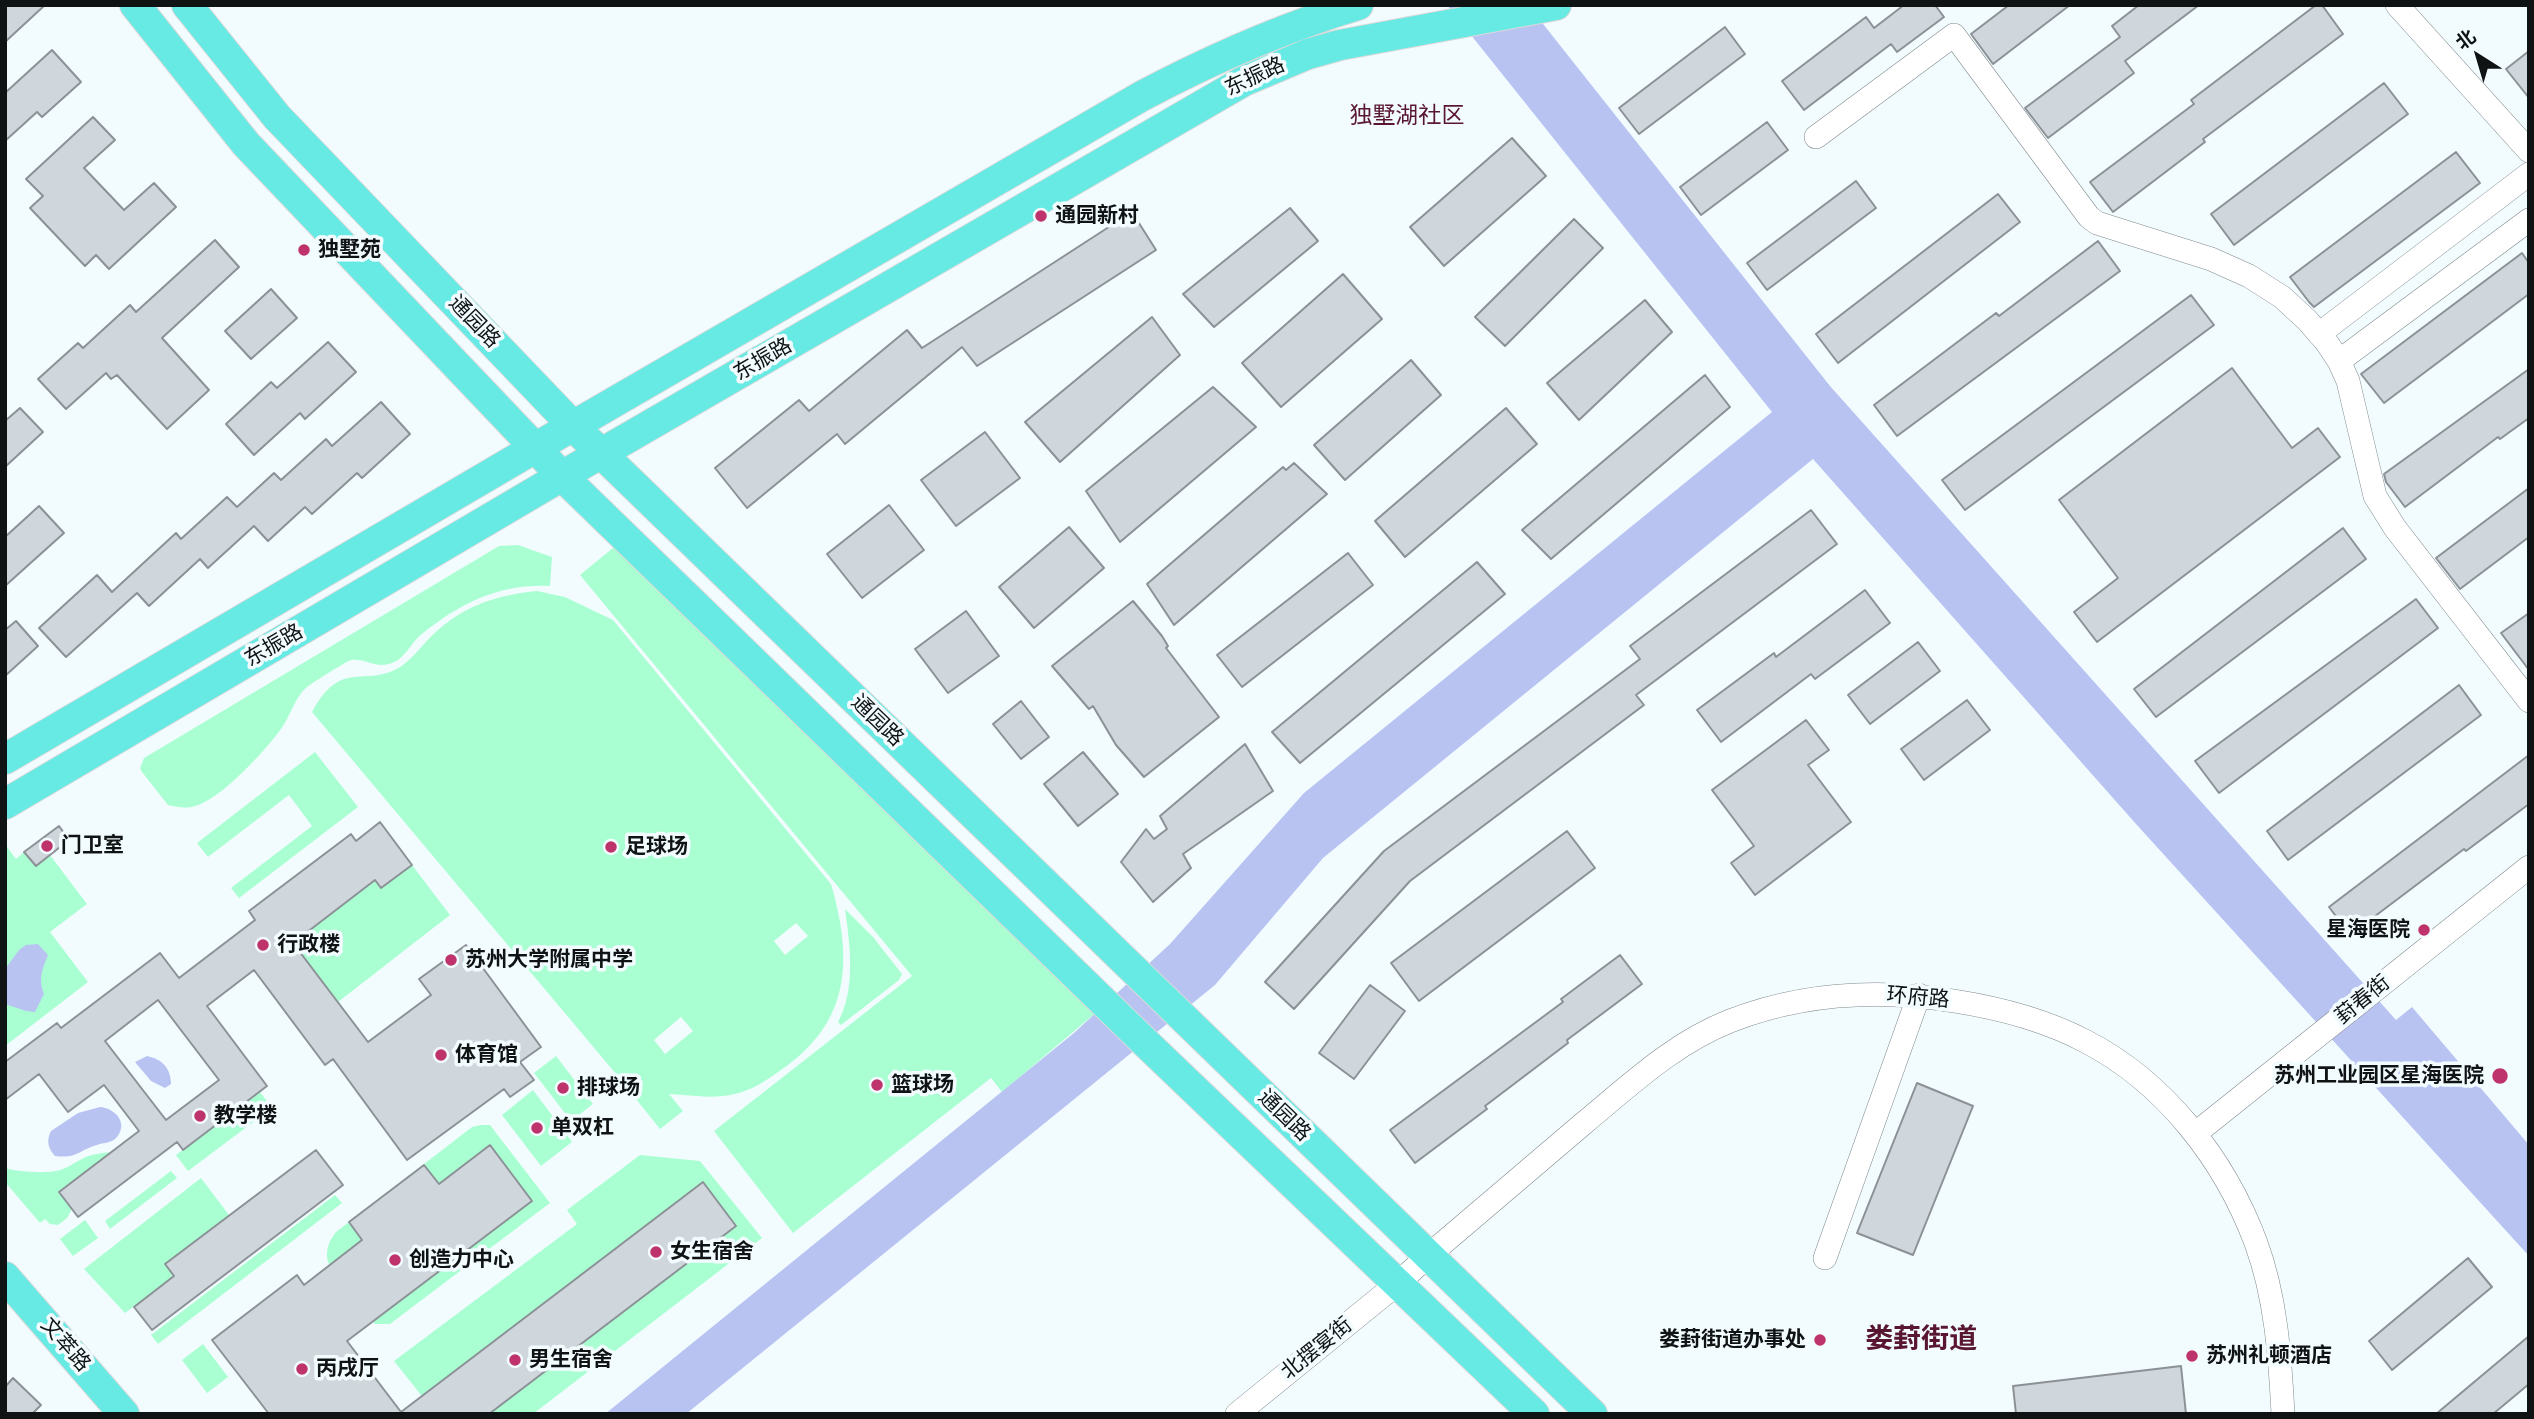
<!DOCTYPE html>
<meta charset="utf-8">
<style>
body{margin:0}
#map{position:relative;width:2534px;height:1419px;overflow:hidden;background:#f2fcff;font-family:Manrope,"Noto Sans SC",sans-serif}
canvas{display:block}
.frame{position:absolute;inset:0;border:7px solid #101314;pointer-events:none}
.north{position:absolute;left:2443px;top:21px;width:70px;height:70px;-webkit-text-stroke:5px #f2fcff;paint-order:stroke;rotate:323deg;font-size:19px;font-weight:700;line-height:28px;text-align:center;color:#101314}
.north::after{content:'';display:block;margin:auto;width:24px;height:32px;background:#101314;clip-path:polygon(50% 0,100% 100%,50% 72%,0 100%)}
</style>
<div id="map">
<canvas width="2534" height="1419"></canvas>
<div class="frame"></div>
<div class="north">北</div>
</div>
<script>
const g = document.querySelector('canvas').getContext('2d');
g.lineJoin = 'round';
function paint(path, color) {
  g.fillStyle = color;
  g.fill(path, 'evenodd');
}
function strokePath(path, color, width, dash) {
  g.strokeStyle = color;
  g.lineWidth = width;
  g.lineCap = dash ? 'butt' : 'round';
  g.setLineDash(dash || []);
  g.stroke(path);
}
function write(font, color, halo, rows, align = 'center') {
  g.font = font + ' Manrope,"Noto Sans SC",sans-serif';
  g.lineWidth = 7;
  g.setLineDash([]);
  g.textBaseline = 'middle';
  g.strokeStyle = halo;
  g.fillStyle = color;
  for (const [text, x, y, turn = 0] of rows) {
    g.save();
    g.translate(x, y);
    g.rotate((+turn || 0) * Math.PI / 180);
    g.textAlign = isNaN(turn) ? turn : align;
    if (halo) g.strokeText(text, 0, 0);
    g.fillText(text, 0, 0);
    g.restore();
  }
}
const green = new Path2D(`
 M619,543L1098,1011L1002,1092L991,1078L793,1233L714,1131L912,976L580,575Z
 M518,545L552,557L550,586C499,584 463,602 423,633C413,640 408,653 398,660C377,672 368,658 351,660C347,661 310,684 306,688C295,697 290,717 281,729C265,751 220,800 195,806C186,809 177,807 168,805L142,772L140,768L144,758L499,546Z
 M537,591L565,597L613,620L831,884C853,960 851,1022 781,1070C763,1083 746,1094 723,1096C705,1098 687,1095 669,1094L683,1111L660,1129L611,1068L312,712C342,656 367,690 403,665C416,655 425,641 438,630C468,604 498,595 537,591ZM796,923L808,936L785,955L774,941ZM681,1017L693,1031L665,1054L654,1040Z
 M315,752L358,807L239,898L231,888L312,826L289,795L208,857L197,843Z
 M5,844L16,859L24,852L36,866L50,855L87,904L50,932L88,982L5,1046Z
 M412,865L450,915L338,1002L280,952L375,880Z
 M845,909L873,937L902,974L899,980L841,1025L838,1022C856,989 850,945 845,909Z
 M556,1056L593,1104L571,1121L534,1073Z
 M533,1090L572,1142L541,1166L502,1115Z
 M260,1092L272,1108L188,1171L176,1155Z
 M481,1125H490L550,1203L390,1324H375L328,1262C325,1250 329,1241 336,1232L472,1127Z
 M112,1152L59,1191L72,1209L67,1218L58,1225L50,1224L45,1219L40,1223L5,1182V1168C20,1172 45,1174 60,1170C68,1168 73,1163 80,1160C90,1154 101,1153 112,1152Z
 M640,1155L700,1161L762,1238L533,1414H436L394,1361L577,1224L567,1210Z
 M171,1171L177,1178L110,1229L105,1221Z
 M201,1178L229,1215L165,1264L173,1275L168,1281L125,1313L84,1269Z
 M335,1195L342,1203L158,1344L151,1335Z
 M85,1220L98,1238L73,1256L60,1239Z
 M203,1344L228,1377L207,1393L182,1360Z`);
const water = new Path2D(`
 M1447,5H1528L1830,386L2396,1020L2412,1007L2529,1145V1256L2136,824L1813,459L1323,858L1215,985L686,1414H605L1074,1033L1170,944L1304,793L1772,412Z
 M38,944L48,955C42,970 38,979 44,994L35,1012L26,1011L5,1004V969L19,950L26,945Z
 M147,1056C162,1059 171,1068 171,1084L165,1088L151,1081L135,1062Z
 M100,1107C114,1108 129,1122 117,1137C111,1144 104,1142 97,1145C79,1150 77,1159 55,1156C48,1148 46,1141 51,1131L78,1113Z`);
const building = new Path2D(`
 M5,5H45L5,42Z
 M1904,5H1935L1944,17L1897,52L1891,44L1804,110L1782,81L1866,17L1874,28Z
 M2009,5H2070L1993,64L1971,34Z
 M2139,5H2199L2125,61L2134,73L2048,138L2025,108L2120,37L2112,26Z
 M2316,5H2322L2343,34L2203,139L2205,142L2113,212L2090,182L2194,104L2191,100Z
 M1725,27L1745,54L1639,134L1619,108Z
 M52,50L81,82L42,117L37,112L5,141V93Z
 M2529,51V98L2506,69Z
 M2384,83L2408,114L2234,245L2211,214Z
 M93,117L115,140L84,168L124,210L154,183L176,207L109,269L96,255L85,266L30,208L43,196L26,179Z
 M1767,122L1788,150L1701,215L1680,187Z
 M1512,138L1546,176L1444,266L1410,227Z
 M2456,152L2480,183L2314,307L2309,302L2290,277Z
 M1856,181L1876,208L1767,290L1747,263Z
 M1998,194L2020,222L1838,363L1816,334Z
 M1290,208L1318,241L1214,327L1183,294Z
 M1132,212L1156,250L977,366L962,347L845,444L837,434L747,508L715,468L799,400L809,411L907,330L922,348Z
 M1574,219L1603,248L1505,346L1475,317Z
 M215,240L239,267L162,338L209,390L167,429L117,375L111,379L106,373L66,409L38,379L78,343L83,348L130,305L136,312Z
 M2098,241L2120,271L1897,436L1874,405L1996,313L1999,316Z
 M2522,253L2529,263V294L2384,403L2361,374Z
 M1343,274L1382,319L1281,407L1242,363Z
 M271,289L297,318L251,359L225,331Z
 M2191,295L2214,325L1965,510L1942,480Z
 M1645,300L1672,332L1579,420L1547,383Z
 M1152,317L1180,355L1060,462L1025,422Z
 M328,342L356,372L305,419L300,413L254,455L226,424L271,382L277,388Z
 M1411,360L1441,395L1345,480L1314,445Z
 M2232,368L2292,448L2318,428L2340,457L2097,642L2074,612L2118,578L2059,500Z
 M2529,369V418L2500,439L2498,437L2405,507L2386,482L2384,474Z
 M1705,375L1730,407L1551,559L1522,530Z
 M1213,387L1256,427L1120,542L1086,491Z
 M381,402L410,434L362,478L357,473L312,514L305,507L268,541L254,526L208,568L200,559L149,606L137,593L66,657L39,628L97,575L112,592L176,533L181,539L227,497L237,507L274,473L281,480L326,439L332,446Z
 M20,408L43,432L5,467V421Z
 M1506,408L1537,444L1405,557L1375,521Z
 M985,432L1020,478L956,526L921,480Z
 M1294,463L1327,494L1174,625L1147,584L1283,467L1286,470Z
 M2529,488V537L2460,589L2436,558Z
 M889,505L924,550L862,598L827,554Z
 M39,506L64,533L5,586V537Z
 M1811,510L1837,544L1636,695L1644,705L1410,881L1294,1009L1265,982L1384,851L1640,659L1630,646Z
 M1069,527L1104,568L1034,628L999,587Z
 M2343,528L2366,559L2156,717L2134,689Z
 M1348,553L1373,585L1242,687L1217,655Z
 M1477,562L1505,594L1300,763L1272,732Z
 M1865,590L1890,623L1815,679L1811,674L1721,742L1697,710L1774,653L1776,657Z
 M2416,599L2438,628L2219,793L2195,761Z
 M1133,601L1162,636L1168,646L1166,648L1219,717L1144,777L1116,745L1093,706L1089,709L1052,666Z
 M966,611L999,656L948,693L915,649Z
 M2529,613V670L2501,633Z
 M16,621L38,646L5,676V630Z
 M1918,642L1940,671L1870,724L1848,695Z
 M2459,685L2481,715L2288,860L2267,831Z
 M1967,700L1990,730L1924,780L1901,749Z
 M1021,701L1049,737L1021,759L993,724Z
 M1806,720L1829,750L1808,765L1851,822L1755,895L1731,863L1754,846L1712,790Z
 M1245,744L1273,791L1183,854L1191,868L1153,902L1121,862L1146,829L1154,839L1167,829L1160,816Z
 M1083,752L1118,794L1078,826L1044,784Z
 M2529,755V804L2466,851L2464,849L2350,935L2329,907Z
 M380,822L412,865L381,888L375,880L293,943L368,1042L431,995L419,979L466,945L541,1047L520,1062L534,1080L510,1097L504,1089L407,1160L333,1059L325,1065L254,970L207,1006L267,1086L183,1150L177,1142L78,1217L59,1192L139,1131L104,1085L68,1112L39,1074L5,1100V1062L57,1023L61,1028L160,953L179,978L255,920L249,911L351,834L356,841ZM158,1000L219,1080L166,1120L105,1041Z
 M59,826L69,840L36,866L24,852Z
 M1567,831L1595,868L1419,1001L1391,963Z
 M1620,955L1642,984L1567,1040L1568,1043L1485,1106L1487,1109L1415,1163L1390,1130L1563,1002L1561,999Z
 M1370,985L1405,1011L1354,1079L1319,1053Z
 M1917,1083L1973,1106L1913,1255L1857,1233Z
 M490,1145L532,1201L347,1341L401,1412L703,1182L736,1226L489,1414H269L212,1340L297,1275L304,1285L362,1240L349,1222L424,1165L439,1184Z
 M316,1150L343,1185L152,1330L134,1307L174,1276L165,1264Z
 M2468,1258L2492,1287L2392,1370L2369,1341Z
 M2529,1336V1384L2493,1414H2436Z
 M2181,1366L2186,1414H2016L2013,1386Z
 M13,1378L41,1405L32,1414H5V1387Z`);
const minor = new Path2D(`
 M2397,5L2529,151
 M1816,137L1954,35L2089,217L2097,223L2211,259L2249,276L2282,297L2307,320L2327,343L2339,361L2348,381L2375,496L2395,528L2529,701
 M2319,334L2529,174
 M2339,361L2529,220
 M2196,1133L2529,867
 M1825,1258L1919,995
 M1237,1414L1397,1284L1429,1255C1480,1211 1532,1167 1584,1123C1630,1085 1674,1043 1730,1021C1802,993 1879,989 1954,1001C1999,1008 2045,1020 2085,1041C2165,1082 2225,1160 2256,1243C2276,1297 2280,1357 2283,1414`);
const major = new Path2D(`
 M135,5L246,144L562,476L1151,1048L1534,1414
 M187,5L277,117L574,427L1592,1414
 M5,759L535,448L1142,96C1212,59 1282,28 1358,5
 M5,804L562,476L1244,81L1308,54L1340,45L1556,5
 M5,1277L124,1414`);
const markers = [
 [1041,216,7,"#be336b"],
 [304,250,7,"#be336b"],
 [47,846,7,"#be336b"],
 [611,847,7,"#be336b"],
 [2424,930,7,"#be336b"],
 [263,945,7,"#be336b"],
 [451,960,7,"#be336b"],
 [441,1055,7,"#be336b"],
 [2500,1076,9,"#be336b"],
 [877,1085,7,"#be336b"],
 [563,1088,7,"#be336b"],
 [200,1116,7,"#be336b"],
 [537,1128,7,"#be336b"],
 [656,1252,7,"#be336b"],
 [395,1260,7,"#be336b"],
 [1820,1340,7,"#be336b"],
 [2192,1356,7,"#be336b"],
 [515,1360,7,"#be336b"],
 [302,1369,7,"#be336b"]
];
const streetNames = [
 ["东振路",1255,77,-25],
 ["通园路",474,322,46],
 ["东振路",763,360,-30],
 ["东振路",274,646,-30],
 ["通园路",877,721,44],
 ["环府路",1918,998,5],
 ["葑春街",2363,1000,-39],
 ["通园路",1284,1116,44],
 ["文萃路",65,1345,49],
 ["北摆宴街",1317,1349,-39]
];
const poiNames = [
 ["通园新村",1055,216],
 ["独墅苑",318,250],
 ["门卫室",61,846],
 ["足球场",625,847],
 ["星海医院",2410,930,"right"],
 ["行政楼",277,945],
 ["苏州大学附属中学",465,960],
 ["体育馆",455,1055],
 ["苏州工业园区星海医院",2484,1076,"right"],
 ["篮球场",891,1085],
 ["排球场",577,1088],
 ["教学楼",214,1116],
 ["单双杠",551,1128],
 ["女生宿舍",670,1252],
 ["创造力中心",409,1260],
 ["娄葑街道办事处",1806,1340,"right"],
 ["苏州礼顿酒店",2206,1356],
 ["男生宿舍",529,1360],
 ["丙戌厅",316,1369]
];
const neighbourhoodNames = [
 ["独墅湖社区",1407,117]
];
const districtNames = [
 ["娄葑街道",1921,1340]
];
paint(green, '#aaffd2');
paint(water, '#b8c3f2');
paint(building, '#cfd6dc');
strokePath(building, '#8b9196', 2);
strokePath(minor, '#80898b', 24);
strokePath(major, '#d9d9d9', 32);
strokePath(minor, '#fff', 23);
strokePath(major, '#67eae4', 30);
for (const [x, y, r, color] of markers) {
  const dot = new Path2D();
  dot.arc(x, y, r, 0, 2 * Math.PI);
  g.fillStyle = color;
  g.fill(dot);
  strokePath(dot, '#f2fcff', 2.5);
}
write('21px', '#101314', '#f2fcff', streetNames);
write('bold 21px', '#101314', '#f2fcff', poiNames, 'left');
write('23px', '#591630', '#f2fcff', neighbourhoodNames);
write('bold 28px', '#591630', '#f2fcff', districtNames);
</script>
